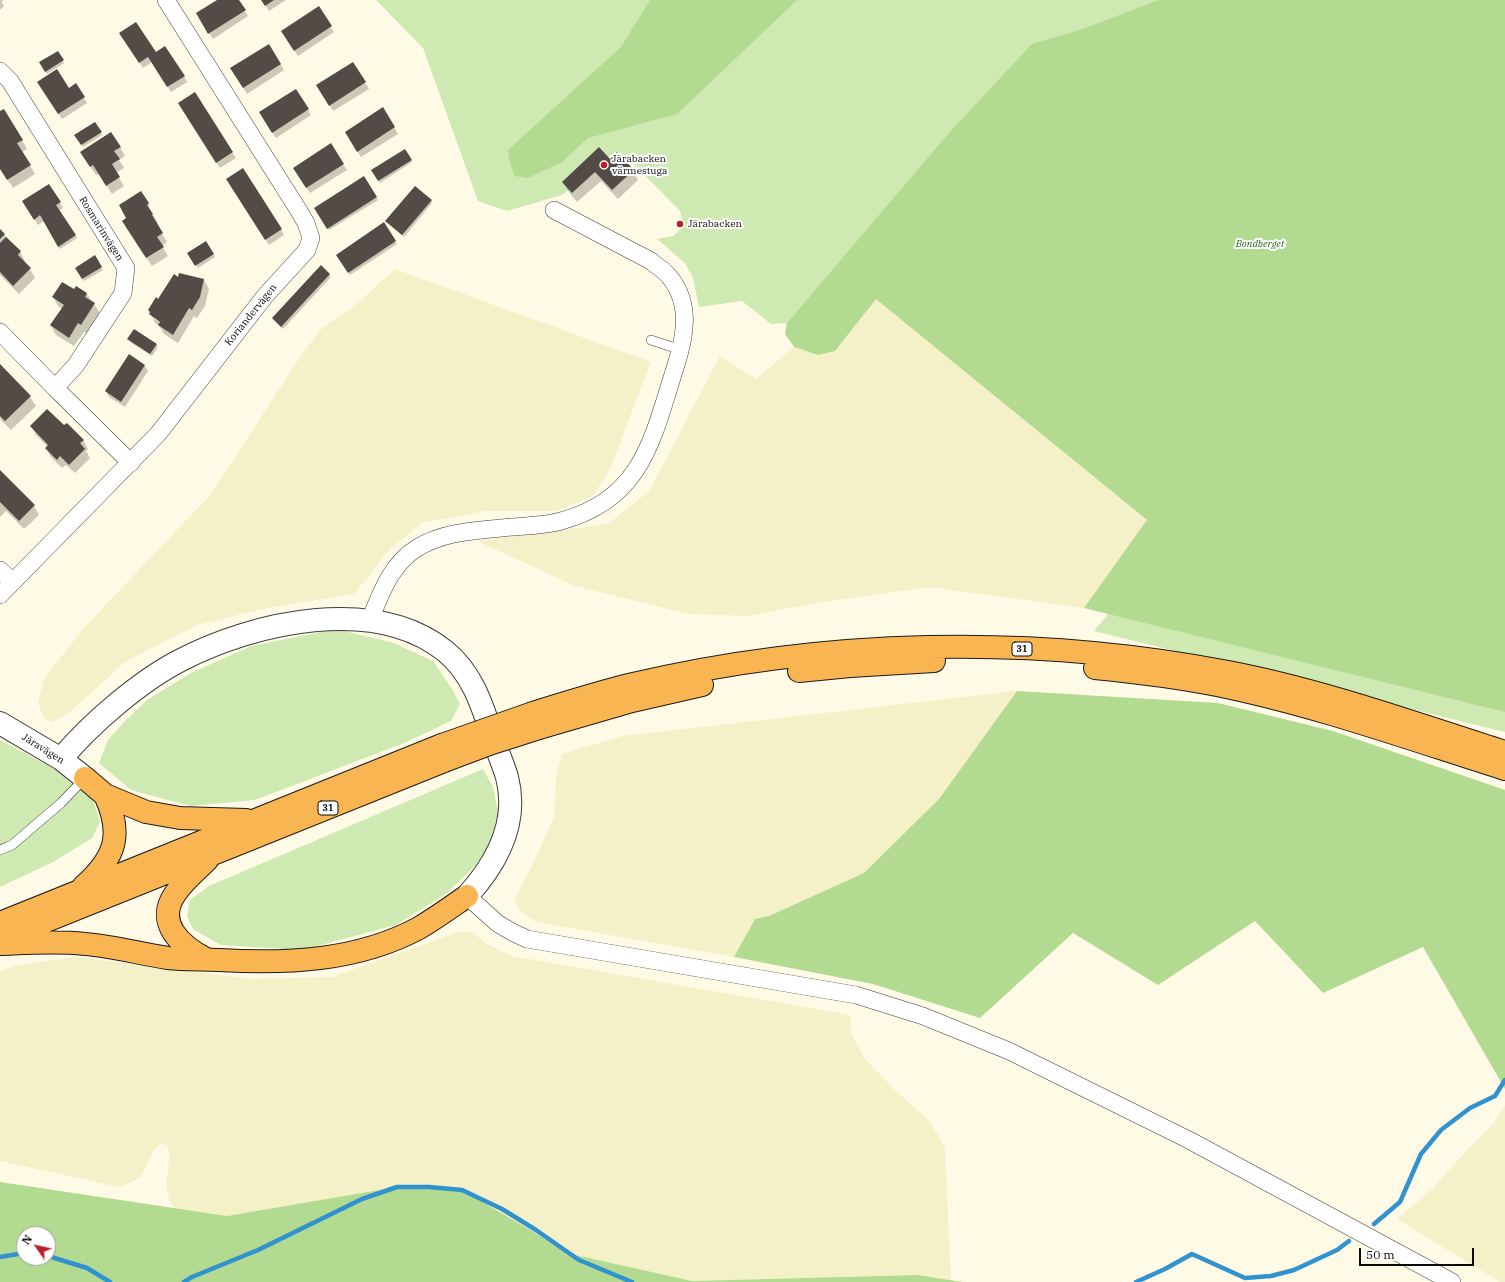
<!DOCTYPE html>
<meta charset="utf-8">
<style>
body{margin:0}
#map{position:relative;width:1505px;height:1282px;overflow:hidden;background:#fffae6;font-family:"IBM Plex Serif",serif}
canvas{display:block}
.north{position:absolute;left:16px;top:1226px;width:40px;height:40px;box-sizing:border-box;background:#fff;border:1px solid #9d9d9d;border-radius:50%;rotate:304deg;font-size:11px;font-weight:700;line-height:16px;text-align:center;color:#0a0a0a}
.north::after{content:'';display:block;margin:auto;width:14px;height:18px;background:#bb202a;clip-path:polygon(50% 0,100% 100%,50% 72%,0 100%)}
.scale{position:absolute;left:1359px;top:1248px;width:115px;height:18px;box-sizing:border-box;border:2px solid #0a0a0a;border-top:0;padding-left:5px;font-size:12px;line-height:14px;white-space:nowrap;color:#0a0a0a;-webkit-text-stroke:3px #fff;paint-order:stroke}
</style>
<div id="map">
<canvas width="1505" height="1282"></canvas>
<div class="north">N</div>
<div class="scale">50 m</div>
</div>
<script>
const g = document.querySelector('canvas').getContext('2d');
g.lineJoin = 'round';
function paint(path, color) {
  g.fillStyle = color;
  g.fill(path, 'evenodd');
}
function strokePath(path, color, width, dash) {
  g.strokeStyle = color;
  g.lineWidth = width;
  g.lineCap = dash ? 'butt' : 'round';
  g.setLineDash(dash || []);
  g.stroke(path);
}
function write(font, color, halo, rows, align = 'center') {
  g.font = font + ' "IBM Plex Serif",serif';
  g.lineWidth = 4;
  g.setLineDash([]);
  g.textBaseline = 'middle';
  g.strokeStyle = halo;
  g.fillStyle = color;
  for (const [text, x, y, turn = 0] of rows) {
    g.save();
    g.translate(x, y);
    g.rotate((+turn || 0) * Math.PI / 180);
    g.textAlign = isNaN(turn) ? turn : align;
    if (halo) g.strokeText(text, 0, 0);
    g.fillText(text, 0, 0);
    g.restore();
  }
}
const farmland = new Path2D(`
 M395,269L651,362L610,469L593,496L556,511H485L422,523L391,548L354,594L267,608L197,625L125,662L71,711L53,722L44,718L38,703L44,679L82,630L211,494L302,354L323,327L350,310Z
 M876,298L1148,521L1084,608L929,587L817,603L747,616L688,614L575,586L477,541L608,524L649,491L720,356L756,379L794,347L818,355L835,351Z
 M1017,691L939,799L864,873L769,916L755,919L734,957L536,922L521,912L514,901L534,862L554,817L556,778L562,754L622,736Z
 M471,931L488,945L512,956L850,1015L852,1035L865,1059L895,1090L930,1122L945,1147L951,1280L917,1275L692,1281L571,1254L462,1190L397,1187L227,1216L175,1208L170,1203L166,1184L170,1155L167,1145L161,1144L154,1150L141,1177L120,1187L0,1161V972L13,966L76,957L250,979L332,977L456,933Z
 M1505,1106V1282H1500L1397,1219L1432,1189L1464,1153L1493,1124Z`);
const green = new Path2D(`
 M376,0H1505V732L1094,631L1201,503L848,252L787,323L771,324L742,301L699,307L693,278L685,263L657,239L673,236L684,226L680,211L629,159L616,151L562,195L507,211L478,201L423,48Z
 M336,629L394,643L433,661L452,689L460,704L451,721L404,743L255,800L191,806L131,790L99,763L108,740L125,721L147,700L191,673L251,646Z
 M0,740L51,767L93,800L100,822L92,838L53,862L0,887Z
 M483,769L493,787L498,812L491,842L476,865L446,894L396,925L302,950L221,945L193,929L187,916L190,900L209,886Z`);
const forest = new Path2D(`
 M650,0H797L677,114L588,138L562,162L528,178L515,176L510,163L508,150L621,47Z
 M1159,0H1505V712L1084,608L1147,520L876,299L835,351L818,355L794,347L785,334L787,323L949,133L1032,44L1080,30Z
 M1017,691L1218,703L1333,731L1505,790V1089L1423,947L1323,993L1255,921L1158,985L1073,933L980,1018L873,984L734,957L755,919L769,916L864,873L939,799Z
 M0,1182L227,1216L397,1187L462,1190L571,1254L692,1281L917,1275L963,1282H0ZM24,1234H48V1258H24Z`);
const shadow = new Path2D(`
 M0,0H3L2,2L4,6L0,10Z
 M219,0H238L248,16L213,39L197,13Z
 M262,0H286L269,11Z
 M319,8L334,32L298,56L282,31Z
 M124,39L156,53L184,76L187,82L171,92L152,62L143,68Z
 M269,45L284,70L247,94L232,69Z
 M58,52L64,63L47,74L40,63Z
 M353,63L369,89L333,111L317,86Z
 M76,85L87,103L62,119L42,88L69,89Z
 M182,109L232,152L236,158L220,168Z
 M383,109L398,134L361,157L349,138Z
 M308,110L311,115L276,138L263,118Z
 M0,112L22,140L27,149L22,152L35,174L13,188L0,168Z
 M95,123L102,135L83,147L76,136Z
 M120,147L125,156L119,160L124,168L116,173L124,186L112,194L99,174L96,175L87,162Z
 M404,150L412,162L380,183L372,171Z
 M610,160L633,171L638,180L618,199L601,181L577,202L568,191L563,182Z
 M343,164L347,170L310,193L298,174Z
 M364,177L378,200L329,230L315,208Z
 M49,185L63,208L58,211L64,218L77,238L60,249L44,221L38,225L27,207Z
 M231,186L281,229L284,235L269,245Z
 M141,192L150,206L148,207L158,223L156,224L167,242L162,246L168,256L152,266L128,230V218Z
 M431,201L432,203L404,237L388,223Z
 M384,224L397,244L350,275L337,255Z
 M0,230L20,252L25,261L24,262L30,269L35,278L19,294L0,275Z
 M206,242L215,257L198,268L189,253Z
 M95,257L103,270L84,281L77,268Z
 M329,274L331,277L283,329L275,321L273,318Z
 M179,279L204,280L209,289L205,306L197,318L194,316L178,343L164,334L160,327L155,323L149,310ZM153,316L164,325L153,318Z
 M76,287L87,294L100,313L87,333L84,332L74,346L56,335L51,326L62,309L58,306L53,297L74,291Z
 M128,339L156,345L158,347L152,356L130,342Z
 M0,366L30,397L36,406L11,430L0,419Z
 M145,366L148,371L125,407L109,397L106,391Z
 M31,426L64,427L83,440L88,449L86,451L90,458L75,473L66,465L62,468L51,457L46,448L48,447L36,435Z
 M0,471L34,506L39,515L24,529L6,511L0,517Z`);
const stream = new Path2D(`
 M1374,1224L1400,1202L1421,1154L1441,1130L1470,1108L1495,1096L1505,1080
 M48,1256L87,1268L110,1282
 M0,1257L24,1253
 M184,1282L192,1277L258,1250L362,1199L397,1187H429L462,1190L502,1209L536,1230L579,1260L632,1282
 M1136,1282L1165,1269L1192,1254L1245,1278L1271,1276L1294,1270L1337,1250L1349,1241`);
const building = new Path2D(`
 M217,0H239L246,10L208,34L196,13Z
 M261,0H274L265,6Z
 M319,6L332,26L294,51L281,31Z
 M136,22L156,52L165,46L185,76L167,87L148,57L139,63L119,33Z
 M269,44L281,64L243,88L230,68Z
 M58,51L64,60L45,72L39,62Z
 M353,62L366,82L329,106L316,85Z
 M57,69L69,88L76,83L85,97L58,114L37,82Z
 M296,89L309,109L272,133L259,112Z
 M195,92L233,152L216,163L178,103Z
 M383,107L395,127L357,152L345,132Z
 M4,109L23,140L17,143L31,165L7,180L0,169V111Z
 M95,122L102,132L81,145L74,135Z
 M111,132L121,147L114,151L120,159L112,164L120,177L106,186L93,165L90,167L80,152Z
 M331,143L344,164L306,188L293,168Z
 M599,147L610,159L617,152L634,170L612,190L595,172L572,193L562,182Z
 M405,149L412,160L378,181L371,170Z
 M243,168L282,229L265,240L226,179Z
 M364,176L377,197L327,229L314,208Z
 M49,184L61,202L56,205L76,235L58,247L40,215L34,220L22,201Z
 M415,186L432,200L402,235L385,221Z
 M141,191L149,203L147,205L153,214L152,215L163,233L157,237L164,247L146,258L122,221L126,218L119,205Z
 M384,222L396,241L348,273L336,255Z
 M0,229L5,234L0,239Z
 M6,237L21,251L18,255L31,268L13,286L0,272V243Z
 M206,241L214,254L195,266L187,253Z
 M95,255L102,267L82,279L75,268Z
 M321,265L330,274L281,327L272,318Z
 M179,273L204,279L200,297L192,310L189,308L173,335L158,325L160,322L149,314L150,312L148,310L156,297L158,299L174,274L178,277Z
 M62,282L74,289L76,286L87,293L85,297L95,303L81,325L78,323L69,338L50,325L64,305L52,297Z
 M134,329L157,344L150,354L127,339Z
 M129,354L145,365L121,402L105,391Z
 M0,364L31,396L5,421L0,416Z
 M47,409L64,425L67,423L84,440L80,443L85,449L69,465L60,456L57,460L45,448L48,445L30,426Z
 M0,470L35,505L19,521L0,502Z`);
const service = new Path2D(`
 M651,340L681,350
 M0,850L12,845L61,803L85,778`);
const minor = new Path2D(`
 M0,71L10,81L126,268L123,293L76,365L55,388L0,332
 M55,388L131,463
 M0,570L13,582
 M0,595L158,434L265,296L307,250L311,238L306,223L299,211L166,0
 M370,620C381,593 391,564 417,548C443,532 472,531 501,528C519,526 544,526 561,521C644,499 653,436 676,365C686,334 692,299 665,272C661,268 655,265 651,261L554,210
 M467,896L497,923L512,932L527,939L856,995L923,1016L1009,1051L1189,1140L1452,1282`);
const tertiary = new Path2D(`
 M0,723L61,759L85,778
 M61,759C90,724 140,681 181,660C254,622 375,595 445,651C475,675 484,712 496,747C500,757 504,767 507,777C519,823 497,863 467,896`);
const trunk = new Path2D(`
 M1095,668C1136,672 1177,677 1217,685C1315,705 1410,739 1505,769
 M799,671L850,666L934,661
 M533,713C565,703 597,693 629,685C824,639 1031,634 1228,672C1322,690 1414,723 1505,752
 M539,728L632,701L702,685
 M85,778L105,795L146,812L180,818L246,820
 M84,886C116,857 123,834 105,795
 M0,923L442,745
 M1,939L444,761
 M0,944C28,943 56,941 85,944C113,946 140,954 168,958C185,960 202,959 219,960C287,964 358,961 419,928C436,918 451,907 467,896
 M206,959C181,946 155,923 175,894C183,881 196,871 207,860`);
const trunkBridge = new Path2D(`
 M442,745L533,713
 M444,761L492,743L539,728`);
const markers = [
 [604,165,4,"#bb202a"],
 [680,224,4,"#bb202a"]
];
const shields = [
 [1022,649,20],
 [328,808,20]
];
const shieldNames = [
 ["31",1022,649],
 ["31",328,808]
];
const poiNames = [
 ["Järabacken",612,159],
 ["värmestuga",612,171],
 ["Järabacken",688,224]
];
const streetNames = [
 ["Rosmarinvägen",101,229,58],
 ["Koriandervägen",251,315,-51],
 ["Järavägen",43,749,32]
];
const parkNames = [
 ["Bondberget",1260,244]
];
paint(farmland, '#f4f0c7');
paint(green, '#cee9b1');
paint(forest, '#b2da90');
paint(shadow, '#0003');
strokePath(stream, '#3092cf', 4.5);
paint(building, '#524b46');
strokePath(service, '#3d3d3d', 10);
strokePath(minor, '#3d3d3d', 18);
strokePath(tertiary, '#3d3d3d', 24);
strokePath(trunk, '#1b1b1b', 24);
strokePath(service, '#fff', 9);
strokePath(minor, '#fff', 17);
strokePath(tertiary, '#fff', 22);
strokePath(trunk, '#fab553', 22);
strokePath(trunkBridge, '#1b1b1b', 24, []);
strokePath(trunkBridge, '#fab553', 22);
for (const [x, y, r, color] of markers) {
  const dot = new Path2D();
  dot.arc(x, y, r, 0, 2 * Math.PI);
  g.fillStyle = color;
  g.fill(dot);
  strokePath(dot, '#fff', 1.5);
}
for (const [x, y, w] of shields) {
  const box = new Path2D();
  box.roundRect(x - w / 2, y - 7, w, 14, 3);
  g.fillStyle = '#fff';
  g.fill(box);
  strokePath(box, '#0a0a0a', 1);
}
write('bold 9px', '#0a0a0a', null, shieldNames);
write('10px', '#0a0a0a', '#fff', poiNames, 'left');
write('10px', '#0a0a0a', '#fff', streetNames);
write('italic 10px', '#2a611a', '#fff', parkNames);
</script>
